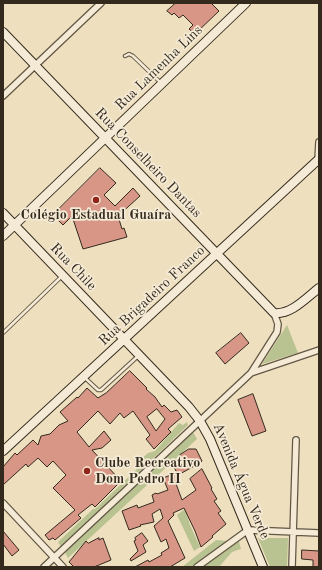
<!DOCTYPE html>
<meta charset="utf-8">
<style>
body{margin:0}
#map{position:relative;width:322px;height:570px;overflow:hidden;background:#eedfbe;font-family:"Old Standard TT",serif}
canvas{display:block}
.frame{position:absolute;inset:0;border:4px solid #332a1d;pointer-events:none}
</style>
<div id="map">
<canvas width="322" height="570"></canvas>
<div class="frame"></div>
</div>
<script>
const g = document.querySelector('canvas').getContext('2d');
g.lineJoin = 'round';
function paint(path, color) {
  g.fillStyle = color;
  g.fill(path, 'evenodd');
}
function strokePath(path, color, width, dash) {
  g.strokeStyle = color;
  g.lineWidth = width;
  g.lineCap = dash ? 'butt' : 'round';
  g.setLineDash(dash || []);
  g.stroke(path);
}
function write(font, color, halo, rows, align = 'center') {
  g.font = font + ' "Old Standard TT",serif';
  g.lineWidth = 3.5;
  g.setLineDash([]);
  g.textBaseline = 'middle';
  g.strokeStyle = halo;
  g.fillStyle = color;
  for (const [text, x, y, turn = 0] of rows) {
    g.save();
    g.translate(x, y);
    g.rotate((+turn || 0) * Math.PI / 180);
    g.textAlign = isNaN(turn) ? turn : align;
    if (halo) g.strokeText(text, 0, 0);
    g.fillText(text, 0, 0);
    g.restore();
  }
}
const green = new Path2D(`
 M287,325L298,353L262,364Z
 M187,422L188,425L61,547L58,542L93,509H95L137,469L139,461L148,453L155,451L179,423L183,425Z
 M190,427L197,439L68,558L63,549Z
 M185,509L190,525L200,547L194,551L177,515Z
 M238,538L241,549L232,552L219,567H199Z
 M258,538H288L287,567H270Z
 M216,540L228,541L193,567H182Z`);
const building = new Path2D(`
 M176,3H211L219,11L195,34L189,29L193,25L183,15L179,18L174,13L172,15L167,11Z
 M100,168L116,183L104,195L115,206L133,188L140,196L118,216L122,229L124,228L127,237L83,249L72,216L63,225L53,215Z
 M241,333L249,343L225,364L216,353Z
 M130,371L147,388L146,389L155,397L162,407L164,405L171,412L177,410L182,417L168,429L171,432L154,449L146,439L150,435L133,411L124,418L120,413L110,424L98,411L77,432L89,447L104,431L111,440L102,448L92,450L121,481L95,507L92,504L78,515L81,518L55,540L53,538L49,540L45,535L75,510L53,488L66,475L53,461L47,467L38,458L28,467L26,464L3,485V467L15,453L17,455L33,440L38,445L41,436L50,434L59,425L68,421L60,412L77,397L78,398L87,388L98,398L106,393ZM157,409L165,419L156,431L147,417Z
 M253,394L266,431L252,436L238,400Z
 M189,449H196L202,461L200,463L178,475L174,467L179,463L180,455Z
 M202,469L212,488L211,489L217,499L214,501L221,511L218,513L226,524L212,536L213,537L201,547L195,531L184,508L173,513L174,515L168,521L185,558L170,567H135L148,560L149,562L162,555L161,553L169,548L166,539L161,542L154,526L163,518L160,509L152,514L154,522L140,525L141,526L129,530L122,511L137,505L138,508L154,502L152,495L156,493L157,494L168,490L163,478L176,473L179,478L175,481L182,500L196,490L190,479Z
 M3,531L19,550L12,556L3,544Z
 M142,533L148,541L143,545L146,552L131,561L130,559L138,551L134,541L136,540L135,538Z
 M99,538V540L103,538L111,560L94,567H74L69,562L86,541L88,543Z
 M302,550L319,551V567H313V560L302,559Z`);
const lane = new Path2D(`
 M125,56L129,54L133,56L160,82
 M3,333L61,277
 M84,377L98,390H101L137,357`);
const street = new Path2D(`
 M3,96L101,3
 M318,160L319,142
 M251,373L319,350
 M3,503L63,567
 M44,567L251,373L277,332L278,324L274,313
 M197,567L248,530L319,533
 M292,567L296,440`);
const secondary = new Path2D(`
 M3,32L274,313C291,315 306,298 319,288
 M3,213L189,407L200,421L210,439L263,567
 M3,236L246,3
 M3,451L319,159`);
const markers = [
 [96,200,4,"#8f2418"],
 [87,471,4,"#8f2418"]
];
const streetNames = [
 ["Rua Lamenha Lins",159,68,-44],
 ["Rua Conselheiro Dantas",148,163,46],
 ["Rua Chile",73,267,46],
 ["Rua Brigadeiro Franco",152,296,-43],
 ["Avenida Água Verde",241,481,67]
];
const poiNames = [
 ["Colégio Estadual Guaíra",96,215],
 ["Clube Recreativo",95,463,"left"],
 ["Dom Pedro II",95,479,"left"]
];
paint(green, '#b9c291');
paint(building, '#d89687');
strokePath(building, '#332a1d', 1);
strokePath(lane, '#625745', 4.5);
strokePath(street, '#625745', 8);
strokePath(secondary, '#332a1d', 10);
strokePath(lane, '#f4ead5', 2.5);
strokePath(street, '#f4ead5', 5.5);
strokePath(secondary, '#f4ead5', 8);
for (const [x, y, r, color] of markers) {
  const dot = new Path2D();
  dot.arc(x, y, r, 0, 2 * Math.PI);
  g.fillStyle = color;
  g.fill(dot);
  strokePath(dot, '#f4ead5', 1.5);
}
write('14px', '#332a1d', '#f4ead5', streetNames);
write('bold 14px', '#332a1d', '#f4ead5', poiNames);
</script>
